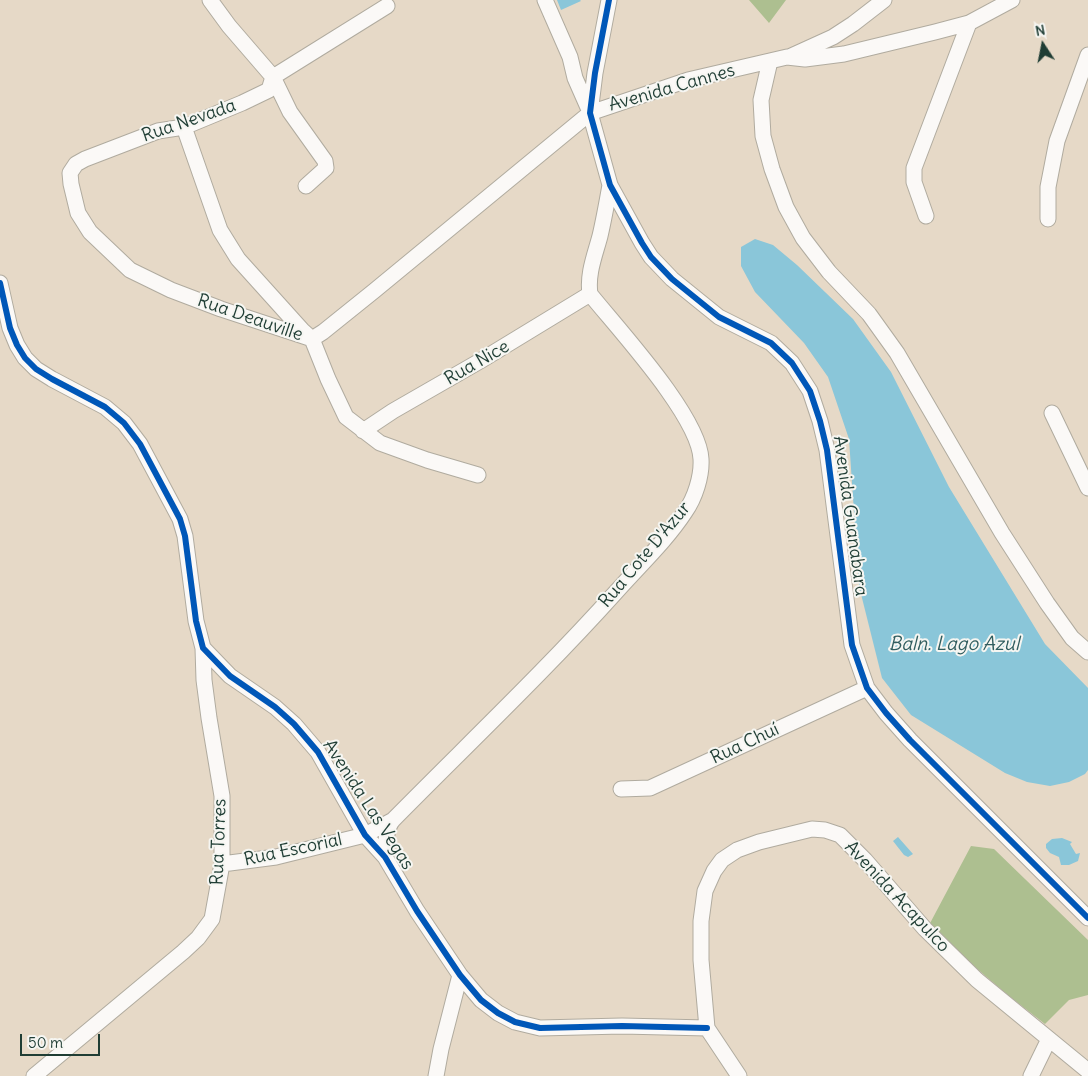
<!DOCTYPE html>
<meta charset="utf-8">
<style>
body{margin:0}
#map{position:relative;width:1088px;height:1076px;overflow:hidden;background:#e6d9c7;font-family:Delius,sans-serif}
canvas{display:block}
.north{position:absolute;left:1018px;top:20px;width:50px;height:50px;-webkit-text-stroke:4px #f6f6f2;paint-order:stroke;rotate:349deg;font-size:14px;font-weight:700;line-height:20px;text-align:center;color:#1f3d34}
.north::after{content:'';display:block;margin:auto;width:18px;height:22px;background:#1f3d34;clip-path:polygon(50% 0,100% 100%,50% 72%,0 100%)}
.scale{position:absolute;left:20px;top:1034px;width:80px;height:22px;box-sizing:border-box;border:2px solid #1f3d34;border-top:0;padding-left:6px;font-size:15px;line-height:18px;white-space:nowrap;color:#1f3d34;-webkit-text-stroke:4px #f6f6f2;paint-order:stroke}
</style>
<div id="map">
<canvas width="1088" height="1076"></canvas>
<div class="north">N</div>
<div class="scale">50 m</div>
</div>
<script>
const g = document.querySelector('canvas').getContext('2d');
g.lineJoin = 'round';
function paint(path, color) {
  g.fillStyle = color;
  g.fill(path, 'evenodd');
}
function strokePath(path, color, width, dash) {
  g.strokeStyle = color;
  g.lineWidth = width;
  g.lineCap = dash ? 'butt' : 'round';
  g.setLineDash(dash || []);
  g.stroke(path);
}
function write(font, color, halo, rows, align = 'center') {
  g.font = font + ' Delius,sans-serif';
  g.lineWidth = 4;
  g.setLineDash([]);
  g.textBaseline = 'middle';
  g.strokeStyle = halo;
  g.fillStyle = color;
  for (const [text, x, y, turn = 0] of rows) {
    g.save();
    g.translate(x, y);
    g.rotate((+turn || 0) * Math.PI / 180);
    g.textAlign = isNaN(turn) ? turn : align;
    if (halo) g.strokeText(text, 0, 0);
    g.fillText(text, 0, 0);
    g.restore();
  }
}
const forest = new Path2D(`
 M749,0H786L769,23Z
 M971,846L994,849L1088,940V995L1069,1000L1045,1024L1009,996L928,927Z`);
const water = new Path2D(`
 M557,0H580L581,1L561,10Z
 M755,239L773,245L797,265L853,319L891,372L949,487L1045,644L1088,688V770L1085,774L1069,782L1050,786L1027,782L1005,773L911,715L882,678L859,586L849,439L828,377L804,343L755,292L741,266V247Z
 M898,837L913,854L908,857L904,855L893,841Z
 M1062,838L1072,842L1070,844L1076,854L1080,853L1078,861L1069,865H1061L1059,857L1050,853L1046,848V844L1052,839Z`);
const minor = new Path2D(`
 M210,0L229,26L273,77L290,112L325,161L326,168L306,186
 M545,0L570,57L575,78L590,112
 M609,0L595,73L590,113L610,185L642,243L651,257L672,279L719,317L771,343L792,363L810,391L820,421L827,450L852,645L867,688L886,713L910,740L1088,918
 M789,57L833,37L853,24L884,0
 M770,61L761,100L763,136L772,169L786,207L803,238L829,272L869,314L897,353L1002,533L1047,603L1072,638L1088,652
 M184,127L220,230L238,259L302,330L312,339L328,379L346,417L380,443L427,460L478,475
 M926,216L914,182V168L969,23
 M1048,219V187L1057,141L1088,55
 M0,283L10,328L17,345L25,358L36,369L52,379L105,407L124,423L140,444L180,519L185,536L196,621L203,648L230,676L275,707L294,724L318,752L365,835L385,857L417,911L460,975L481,1000L498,1013L515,1022L540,1028L622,1026L707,1028
 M312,339L323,332L374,291L590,113L688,80L787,57L805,59L844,54L935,32L969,23L1012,0
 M312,339L221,309L171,290L130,270L90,232L78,213L71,184L70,173L76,164L85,159L158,131L184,127L242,103L269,90L273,77L387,6
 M1052,413L1088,488
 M363,431L393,411L480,361L590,294
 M621,789L650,788L867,688
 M385,857C386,845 385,829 393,820
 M222,864L276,857L365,835L393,820C468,744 545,671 616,592C639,566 666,541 685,512C695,498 702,476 701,459C699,416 618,329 590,294C587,274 595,255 600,236C604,219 607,202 610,185
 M34,1076L183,952L198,938L212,919L222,864V796L209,718L204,680L203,648
 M436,1076L441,1049L460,975
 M739,1076L707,1028L701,960V921L705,891L714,871L722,860L737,850L759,842L812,829L825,830L840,835L865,860L925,929L977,980L1088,1071
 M1031,1076L1049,1039`);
const cycleway = new Path2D(`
 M609,0L595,73L590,113L610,185L642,243L651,257L672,279L719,317L771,343L792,363L810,391L820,421L827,450L852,645L867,688L886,713L910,740L1088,918
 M0,283L10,328L17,345L25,358L36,369L52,379L105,407L124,423L140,444L180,519L185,536L196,621L203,648L230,676L275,707L294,724L318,752L365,835L385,857L417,911L460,975L481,1000L498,1013L515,1022L540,1028L622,1026L707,1028`);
const streetNames = [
 ["Avenida Cannes",672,88,-16],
 ["Rua Nevada",189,121,-19],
 ["Rua Deauville",250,318,19],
 ["Rua Nice",477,363,-30],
 ["Avenida Guanabara",850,516,82],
 ["Rua Cote D'Azur",645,555,-50],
 ["Rua Chuí",745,744,-25],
 ["Avenida Las Vegas",368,805,57],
 ["Rua Torres",219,842,-88],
 ["Rua Escorial",293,850,-12],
 ["Avenida Acapulco",897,897,47]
];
const waterNames = [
 ["Baln. Lago Azul",954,645]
];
paint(forest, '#adbf90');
paint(water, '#8ac6d9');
strokePath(minor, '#b0ab9f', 17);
strokePath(minor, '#fbf9f7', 15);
strokePath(cycleway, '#0057b8', 6);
write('18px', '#1f3d34', '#f6f6f2', streetNames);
write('italic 19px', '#305d5f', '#f6f6f2', waterNames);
</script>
